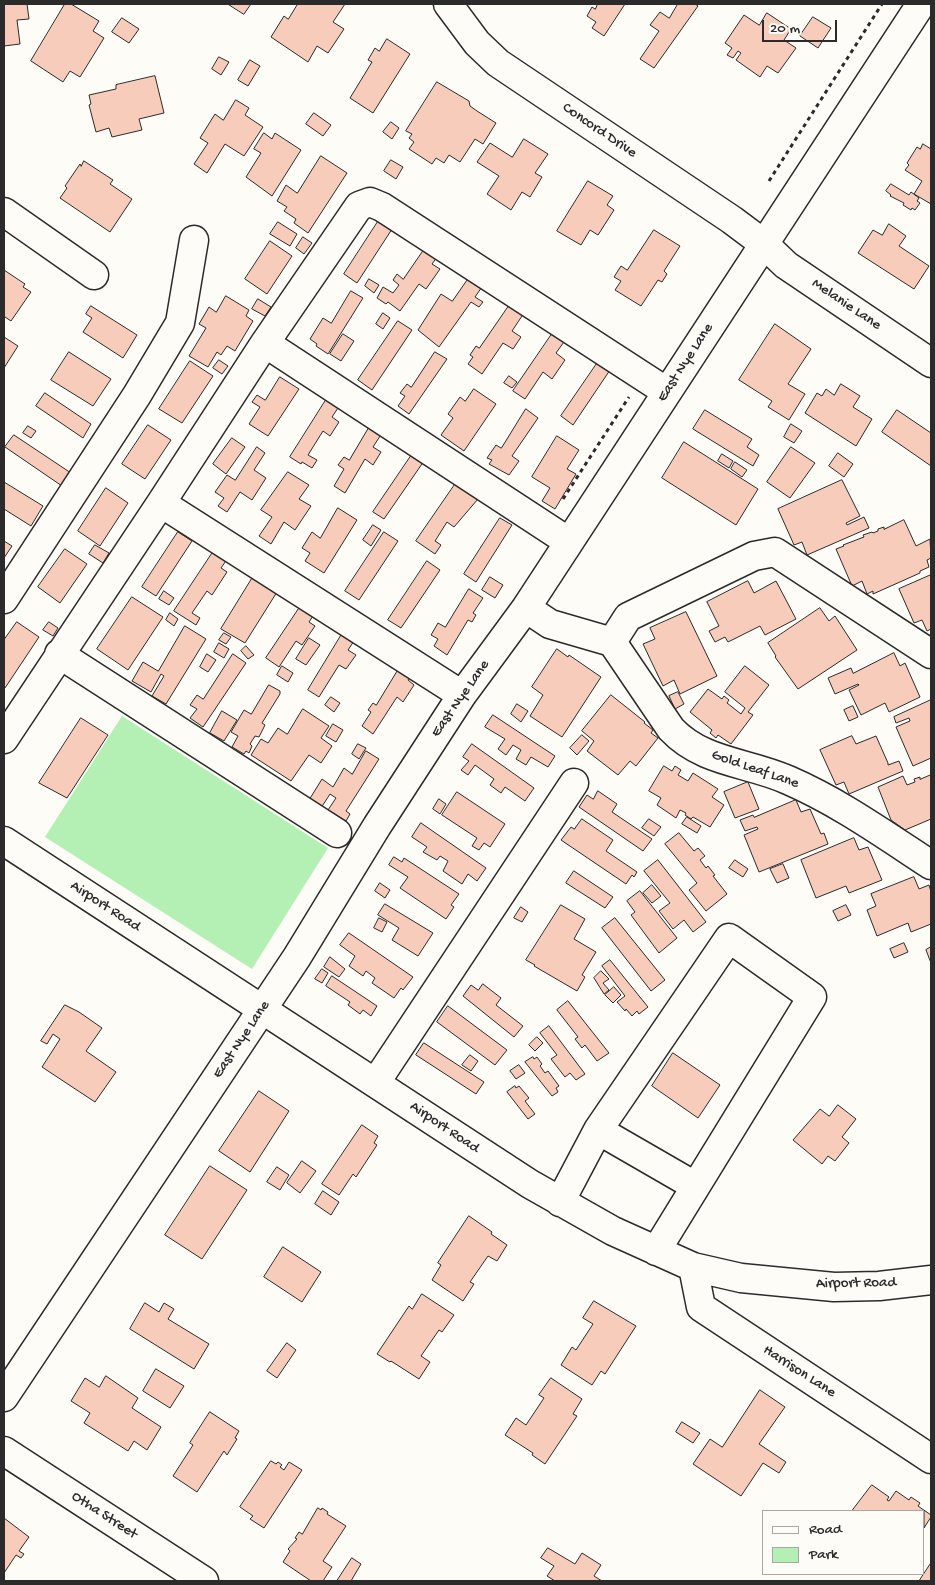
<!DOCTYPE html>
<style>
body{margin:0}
#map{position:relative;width:935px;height:1585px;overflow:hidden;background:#fdfcf7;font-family:"Gochi Hand",sans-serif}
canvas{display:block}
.frame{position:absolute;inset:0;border:5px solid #2b2b2b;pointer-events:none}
.legend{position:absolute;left:762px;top:1510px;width:162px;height:65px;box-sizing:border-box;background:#fdfcf7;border:1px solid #a9a8a5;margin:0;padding:6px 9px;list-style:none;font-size:15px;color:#2b2b2b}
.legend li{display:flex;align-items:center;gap:10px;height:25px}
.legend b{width:25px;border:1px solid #a9a8a5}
.scale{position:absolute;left:762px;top:20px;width:75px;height:22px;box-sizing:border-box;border:2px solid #2b2b2b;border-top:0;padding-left:6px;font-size:15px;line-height:18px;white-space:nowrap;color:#2b2b2b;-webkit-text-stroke:4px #fdfcf7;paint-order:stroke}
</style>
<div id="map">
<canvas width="935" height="1585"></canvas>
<div class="frame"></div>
<ul class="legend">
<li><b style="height:6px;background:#fdfcf7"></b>Road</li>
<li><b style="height:14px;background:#b4efb4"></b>Park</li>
</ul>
<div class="scale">20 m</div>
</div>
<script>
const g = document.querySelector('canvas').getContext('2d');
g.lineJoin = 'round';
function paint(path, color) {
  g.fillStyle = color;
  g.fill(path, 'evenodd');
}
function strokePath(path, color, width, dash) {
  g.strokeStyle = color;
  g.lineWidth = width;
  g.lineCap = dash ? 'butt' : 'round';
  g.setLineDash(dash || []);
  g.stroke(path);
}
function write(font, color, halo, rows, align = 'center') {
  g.font = font + ' "Gochi Hand",sans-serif';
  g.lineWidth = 5;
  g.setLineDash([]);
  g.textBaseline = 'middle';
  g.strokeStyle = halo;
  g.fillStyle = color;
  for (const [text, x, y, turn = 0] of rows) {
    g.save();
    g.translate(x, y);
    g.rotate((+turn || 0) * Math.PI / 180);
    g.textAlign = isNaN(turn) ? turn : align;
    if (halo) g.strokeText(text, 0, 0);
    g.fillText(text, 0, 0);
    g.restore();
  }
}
const green = new Path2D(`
 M122,716L328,848L252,969L45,837Z`);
const building = new Path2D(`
 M4,4H27L29,19L17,20L20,44L4,46Z
 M65,4H71L99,21L93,31L104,38L80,77L70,71L63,82L31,61Z
 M228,4H251L244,14Z
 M298,4H345L333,22L344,29L328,53L317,46L308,62L271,37L284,16L288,19Z
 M598,4H625L604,36L592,28L596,22L587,16L592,7L595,9Z
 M678,4H695L698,6L654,68L640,59L659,31L650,25L660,12L669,18Z
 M767,13L791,29L784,40L796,48L778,73L767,66L760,77L736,60L741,53L738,51L733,58L727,55L732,48L725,43L744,15L759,25Z
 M813,17L831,28L818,48L800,36Z
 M122,18L139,29L129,43L112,32Z
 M387,39L410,54L373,113L350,98L372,62L368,60L375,48L379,51Z
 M219,57L229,62L221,75L212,69Z
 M250,60L260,66L248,86L238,80Z
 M155,76L164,113L139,119L142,130L112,137L109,128L96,132L89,105L91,104L89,95L116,89V85Z
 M437,82L469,101L470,106L477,111L496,123L483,144L475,139L460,162L449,155L444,163L436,158L432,164L409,149L414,142L409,138L412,134L406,131Z
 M236,100L249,108L245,115L263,127L244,156L225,144L207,173L194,164L208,143L200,138L215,114L223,120Z
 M314,113L331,125L323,136L306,124Z
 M391,122L399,128L392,139L383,132Z
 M264,133L272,139L275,133L301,150L272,196L246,177L261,153L254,149Z
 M524,139L548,154L535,173L542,177L530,197L522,192L511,210L487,194L499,176L477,162L490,143L512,157Z
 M923,144L931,149V204L914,194L922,181L905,170L909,165L907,163L917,147L920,149Z
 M321,156L347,173L308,233L294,223L296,219L284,211L287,207L277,201L286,185L297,193Z
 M391,160L403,167L396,179L384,171Z
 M84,161L113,180L110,184L132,199L110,232L60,198L67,188L65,186L80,164L81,166Z
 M588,181L613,196L607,205L614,210L598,235L590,230L581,245L557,231Z
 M891,184L909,195L911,192L919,198L917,201L920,203L915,210L912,208L911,210L903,205L904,203L890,196L891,195L886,191Z
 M381,217L394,226L357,283L344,274Z
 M278,222L297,234L290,246L270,234Z
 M889,224L906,236L899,246L929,266L914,289L858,253L873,230L882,235Z
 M654,230L680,246L664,271L667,274L662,282L658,280L641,306L615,290L621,281L614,277L621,266L627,270Z
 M303,237L312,243L304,254L296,248Z
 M270,241L292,256L267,294L245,279Z
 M428,244L440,253L432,264L440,269L426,289L419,284L400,311L388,302L386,304L377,298L383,287L393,293L399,285L393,280L397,274L403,279Z
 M4,270L25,284L23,287L31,292L11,321L5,317L4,318Z
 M471,275L484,284L475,297L483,302L479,307L471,302L439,347L418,330L441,294L452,301Z
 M369,279L379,285L374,293L365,286Z
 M351,291L363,298L328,354L316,346L317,344L310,339L323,318L331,323Z
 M226,296L249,310L246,316L253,321L235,351L227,346L221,355L217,352L208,367L189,356L206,328L199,324L209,307L216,312Z
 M258,299L271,307L265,316L252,309Z
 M513,300L526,310L512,331L521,337L513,349L503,343L482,374L468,364L473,357L470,355L476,346L479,348Z
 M91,306L137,335L123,358L83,332L92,318L86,314Z
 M383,313L390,318L383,329L376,324Z
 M398,321L412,330L372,390L358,380Z
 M775,324L811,349L788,384L805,394L789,420L768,407L772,401L739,380Z
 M554,331L566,339L556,353L565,360L552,379L543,372L525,399L513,391Z
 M343,334L354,341L341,361L330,354Z
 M4,337L18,346L4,368Z
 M69,352L111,379L93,406L51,380Z
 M435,352L447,359L409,414L398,406L405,396L400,393L407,384L411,387Z
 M219,360L228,366L222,374L213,368Z
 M190,361L213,376L182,423L159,409Z
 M598,362L610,370L573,425L561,416Z
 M509,376L517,382L512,388L504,383Z
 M280,377L299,389L268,436L249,424L260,407L252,402L257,395L265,400Z
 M841,384L860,396L853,407L872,419L856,446L805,413L817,393L822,396L826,389L834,395Z
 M474,389L496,404L464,451L441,435L453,418L448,414L460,397L465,401Z
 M45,393L91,424L83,438L36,406Z
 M326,400L338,408L332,417L339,422L330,436L323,431L308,455L317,460L312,468L302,462L301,464L290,457Z
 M526,409L538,418L512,456L519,461L509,475L489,464L492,460L487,458L496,445L501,448Z
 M705,410L752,439L747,447L759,455L753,466L693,429Z
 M897,410L931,433V466L882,432Z
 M791,424L802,431L794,443L784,437Z
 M148,425L171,440L145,479L122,464Z
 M28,426L36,431L31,438L23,433Z
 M370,426L382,433L373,447L381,452L373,465L365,459L345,493L334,486L344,469L338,465L344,457L349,460Z
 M14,435L71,473L62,486L5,447Z
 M557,436L579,450L567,469L576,474L555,509L542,501L550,488L532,477Z
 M232,438L245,447L226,474L213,464Z
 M684,442L758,489L736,525L662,478Z
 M257,447L265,453L254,470L266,478L252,500L240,492L227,512L218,506L224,498L215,492L227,475L235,480Z
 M791,447L815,463L790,498L767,482Z
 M413,453L424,461L384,519L373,512Z
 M838,453L853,464L844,477L829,466Z
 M722,454L733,461L729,468L718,461Z
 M735,462L747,470L742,477L731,469Z
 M288,472L309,485L299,499L311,506L295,530L284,522L271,544L259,536L272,517L261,510Z
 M842,480L860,516L846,523L847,525L864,517L869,528L807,555L802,542L794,545L778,509Z
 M4,482L43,506L31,526L4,509Z
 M456,483L478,499L454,527L447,522L435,541L441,545L435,554L416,541Z
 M106,488L128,503L100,546L78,531Z
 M338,508L357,520L324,573L305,561L310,553L302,548L312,532L320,538Z
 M500,518L512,525L476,582L464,574Z
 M904,520L916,546L930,539L931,558L927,560L929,567L920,571V573L873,594V591L867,594L862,581L852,586L836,549L844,546L843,545L864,537L863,535L872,532L873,533L878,531V529L884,527V529Z
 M373,525L381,530L371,546L363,540Z
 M178,532L192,541L156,596L142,587Z
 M384,532L398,541L359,600L345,591Z
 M4,541L12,546L4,558Z
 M95,545L109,553L103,563L89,554Z
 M217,546L230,555L221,568L227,572L212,595L207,591L192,613L200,618L196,625L174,611Z
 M65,549L87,564L60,603L38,587Z
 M427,561L440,570L401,628L388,620Z
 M931,575V629L927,631L922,620L914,623L899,589Z
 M253,577L277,592L245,643L221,629Z
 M490,577L503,585L495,598L482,590Z
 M748,581L754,593L776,581L796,619L765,635L760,626L728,642L725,637L715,642L709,631L719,626L707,602Z
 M469,589L483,598L473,613L476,615L472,622L468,620L447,655L434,646L438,639L431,635L438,623L445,627Z
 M164,591L174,598L169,605L159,599Z
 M132,597L163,617L128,670L97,649Z
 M300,607L313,616L309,622L315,626L302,645L296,641L279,667L266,658Z
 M820,608L829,621L835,616L857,650L798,689L775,657L776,656L768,643Z
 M686,612L717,676L680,694L674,680L663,686L643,644L655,639L650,628Z
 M170,613L178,619L174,626L166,620Z
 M17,622L39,637L5,688L4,687V640Z
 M49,622L58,628L53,636L43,630Z
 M185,626L206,639L166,704L152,696L164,676L161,674L151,692L132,681L143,662L158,671Z
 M224,633L231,637L226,644L219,640Z
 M342,634L354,641L348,650L356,655L346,669L339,665L319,697L308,690Z
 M309,638L320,645L306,665L296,659Z
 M219,643L229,649L224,658L214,652Z
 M246,646L254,655L248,659L241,651Z
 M557,649L568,657L569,655L601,677L562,737L530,716L543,695L532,687Z
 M894,653L900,666L905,663L920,697L889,712L885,703L861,715L849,690L859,685L858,684L835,694L828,678L851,668L853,673Z
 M207,654L216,660L208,672L200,667Z
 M233,654L246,663L203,727L190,718L197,709L190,705L197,695L203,699Z
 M282,666L293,673L288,682L277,675Z
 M745,666L769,685L748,712L753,715L731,744L718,735L716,738L710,733L712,730L690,712L708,689L722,699L724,696L729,700L727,703L741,714L745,708L725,692Z
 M400,667L411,675L408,680L414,685L403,702L397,697L373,734L362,726L371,712L368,710L373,703L376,705Z
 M269,685L280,691V694L262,723L265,725L259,737L255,736L250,744L252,746L249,753L246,751L244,754L232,747L238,736L231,732L244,710L251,714Z
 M678,692L684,704L675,709L669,696Z
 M611,695L645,722L644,723L653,730L651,733L658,738L636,766L630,761L618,775L587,751L594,741L582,731Z
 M331,697L340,703L334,712L325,705Z
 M931,700V758L913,766L896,727L910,721L909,718L896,723L894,717Z
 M517,704L528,711L521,722L511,714Z
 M853,706L858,717L849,721L844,710Z
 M303,709L329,726L321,738L332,746L321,763L309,755L291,781L251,755L261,739L268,743L278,728L287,734Z
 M222,711L237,720L224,741L210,733Z
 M493,715L555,756L548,767L531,757L526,765L516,759L521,750L513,745L506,755L498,749L505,739L485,727Z
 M81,718L108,735L67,798L39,783Z
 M333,724L343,730L336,742L326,736Z
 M582,735L589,741L577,755L570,748Z
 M852,736L856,744L876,736L888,763V765L899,761L903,771L849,794L844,782L836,785L820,750Z
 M358,744L366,748L359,759L352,754Z
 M472,744L534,788L525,801L505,787L501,793L490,785L494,779L475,765L468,775L461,770L469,761L463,757Z
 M366,751L379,759L346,811L350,814L346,821L328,810L336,798L330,794L321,808L309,800L322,779L333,787L344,768L352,774Z
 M664,766L672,771L675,766L681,770L678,775L688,781L693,773L718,789L712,797L724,805L710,827L693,817L691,819L685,815L686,813L680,810L676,818L657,805L661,798L649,791Z
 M931,775V819L905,830L891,820L878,787L903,776L907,785L915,782L914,779L920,777V779Z
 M748,782L759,809L735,818L724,792Z
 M598,791L617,804L612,812L652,839L643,851L579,807L587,795L593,799Z
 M457,792L505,824L490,847L484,843L479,850L472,846L477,838L442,815Z
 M439,799L446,804L440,814L433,809Z
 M796,800L801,812L810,809L821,834L824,833L828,844L759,872L744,835L758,829L757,827L745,831L740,820L753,815L754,817Z
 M687,817L701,826L697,833L682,824Z
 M582,819L613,840L606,851L637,872L634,877L632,875L626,884L561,840L571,827L574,829Z
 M649,819L661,827L654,836L642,828Z
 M421,823L486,868L477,881L468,874L462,884L443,871L448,861L440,856L437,860L423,852L427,847L412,837Z
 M679,833L694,851L698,848L705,856L700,860L706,868L708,866L715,875L713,876L727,894L706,911L689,890L697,883L665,844Z
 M854,838L859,850L868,847L882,880L849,893L846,886L816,898L801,860Z
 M394,857L402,862L404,858L459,894L451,905L454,907L446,919L400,888L408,877L389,865Z
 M658,860L706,922L693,932L684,920L673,929L659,911L670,903L644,871Z
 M735,860L748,869L743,877L729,868Z
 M783,864L789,878L777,883L770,869Z
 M574,871L613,897L605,908L566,883Z
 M914,877L919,889L929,885L931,892V924L911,932L908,923L877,936L867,910L876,906L871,894Z
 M380,883L390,890L385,898L375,891Z
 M652,885L661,896L652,903L643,893Z
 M640,891L677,938L659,953L631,915L635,912L627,901Z
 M385,904L433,933L418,956L392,940L399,928L378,915Z
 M561,905L585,919L574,939L596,952L582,975L585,977L577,991L534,966L535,965L526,960Z
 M846,905L851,915L838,921L833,911Z
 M521,907L528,912L522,922L514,918Z
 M379,918L387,922L382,932L374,928Z
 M615,918L665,980L651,991L602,928Z
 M349,933L413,977L403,990L401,988L394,998L372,983L375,978L366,971L363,976L349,966L355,956L340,945Z
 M904,943L908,952L894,958L890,949Z
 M931,947V963L926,950Z
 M330,957L345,969L339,977L324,967Z
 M610,960L648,1007L639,1014L637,1011L632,1016L626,1009L625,1011L617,1002L625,996L602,966Z
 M322,969L328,973L322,983L315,979Z
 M601,971L609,979L603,983L609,990L604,994L594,978Z
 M332,976L377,1006L371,1016L363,1010L360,1014L348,1005L350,1002L326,986Z
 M483,984L501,998L496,1005L523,1026L514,1037L463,996L471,985L478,990Z
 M614,987L621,995L613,1003L605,995Z
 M568,1001L609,1053L597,1061L585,1045L582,1048L575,1039L578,1037L557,1010Z
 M65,1005L79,1012L102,1028L86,1051L116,1072L95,1102L42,1067L60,1039L53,1034L47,1044L41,1041Z
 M448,1006L507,1050L495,1065L437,1022Z
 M549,1026L585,1074L576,1080L570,1073L565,1077L551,1059L557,1055L540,1033Z
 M537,1037L543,1043L535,1051L529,1045Z
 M424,1043L484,1082L476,1094L416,1055Z
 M673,1053L720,1085L698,1118L652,1086Z
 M470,1055L478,1061L471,1071L462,1065Z
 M533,1057L534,1059L537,1057L542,1064L540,1066L545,1073L548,1071L559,1086L556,1088L558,1092L552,1096L525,1062Z
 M519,1065L525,1073L516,1079L510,1071Z
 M515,1086L516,1088L519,1086L529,1098L525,1101L535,1114L528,1119L507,1092Z
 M259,1091L289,1111L250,1172L219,1151Z
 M838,1105L856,1119L842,1137L849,1143L835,1161L828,1156L822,1164L793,1140L820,1109L829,1116Z
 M362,1125L378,1136L374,1143L377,1145L356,1177L353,1174L339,1195L322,1184Z
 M302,1161L316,1171L300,1193L287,1183Z
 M210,1166L247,1190L202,1259L165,1235Z
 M277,1167L289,1175L280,1190L267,1182Z
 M323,1191L339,1202L331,1215L315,1204Z
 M469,1216L492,1232L491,1234L507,1245L497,1261L488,1256L470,1282L474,1284L463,1301L432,1280L441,1265L438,1263Z
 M283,1247L321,1272L302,1302L264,1277Z
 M422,1294L454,1315L442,1332L439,1330L421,1356L430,1362L419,1379L391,1361L390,1362L377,1354L409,1306L412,1309Z
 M594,1301L636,1326L605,1374L601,1371L592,1385L561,1365L572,1347L576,1350L593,1324L583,1318Z
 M145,1303L159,1312L164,1303L174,1309L168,1319L209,1344L194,1369L130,1329Z
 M287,1343L296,1350L277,1378L267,1371Z
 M156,1369L184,1386L170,1408L143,1391Z
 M106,1376L138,1398L132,1408L161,1427L147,1450L134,1441L128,1451L84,1423L90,1413L71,1401L85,1378L99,1387Z
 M551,1378L582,1399L573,1414L577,1416L545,1464L532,1455L533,1453L505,1435L516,1418L526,1425L544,1398L539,1395Z
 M760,1390L785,1407L759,1444L786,1462L779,1473L763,1463L741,1496L693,1464L710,1439L722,1447Z
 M210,1412L239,1431L235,1438L237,1439L227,1455L224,1451L197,1492L173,1476L193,1445L190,1443Z
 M682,1422L700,1433L693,1443L676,1432Z
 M271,1461L276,1464L278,1462L282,1465L280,1467L284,1470L289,1462L302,1470L264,1528L250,1519L253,1516L240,1507Z
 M872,1485L889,1497L887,1500L889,1501L896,1491L909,1500L911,1497L920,1503L918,1506L931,1515V1517L924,1528V1511H852Z
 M318,1508L321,1510L322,1508L328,1512L327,1514L346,1526L323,1561L332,1567L323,1581H311L283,1562L290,1551L288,1549L297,1539L295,1538L299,1532L302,1534Z
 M4,1518L29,1537L19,1551L24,1554L21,1558L16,1555L4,1573Z
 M548,1548L575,1564L582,1553L601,1565L594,1576L602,1581H555L547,1576L554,1566L541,1558Z
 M352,1558L361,1564L351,1581H337Z
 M931,1563V1581H922L920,1580Z`);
const path = new Path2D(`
 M769,181L882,4
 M563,499L629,397`);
const minor = new Path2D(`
 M448,4L477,43L498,63L732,220L764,244L786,265L931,363
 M4,212L94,275
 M265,343L569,542
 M161,503L462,695
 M4,599L137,395L180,323L194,240
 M526,608L550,624L612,642L628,617L754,556L775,552L931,654
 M612,642L671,729C703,763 748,762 788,780C839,802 885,835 931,865
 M59,654L337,833
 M4,739L161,503L265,343L359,206L370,202L382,207L667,392
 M4,841L530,1184L613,1231L693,1267L741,1278L834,1287L879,1286L931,1280
 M376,1082L574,783
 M598,1130L695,1186
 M560,1202L598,1130L729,938L812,997L656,1251
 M693,1267L701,1307L931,1459
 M4,1397L297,957L377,826L462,695L526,608L921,4
 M4,1451L204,1581`);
const streetNames = [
 ["Concord Drive",599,131,34],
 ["Melanie Lane",846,305,34],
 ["East Nye Lane",686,363,-57],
 ["East Nye Lane",461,699,-55],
 ["Gold Leaf Lane",755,770,19],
 ["Airport Road",105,907,33],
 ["East Nye Lane",242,1040,-56],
 ["Airport Road",444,1128,34],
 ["Airport Road",856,1284,-1],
 ["Harrison Lane",799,1372,33],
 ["Otha Street",104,1516,33]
];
paint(green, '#b4efb4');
paint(building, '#f8ccba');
strokePath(building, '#2b2b2b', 1);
strokePath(minor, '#2b2b2b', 31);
strokePath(path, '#2b2b2b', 3, [4, 4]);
strokePath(minor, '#fdfcf7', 28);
write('15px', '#2b2b2b', '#fdfcf7', streetNames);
</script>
